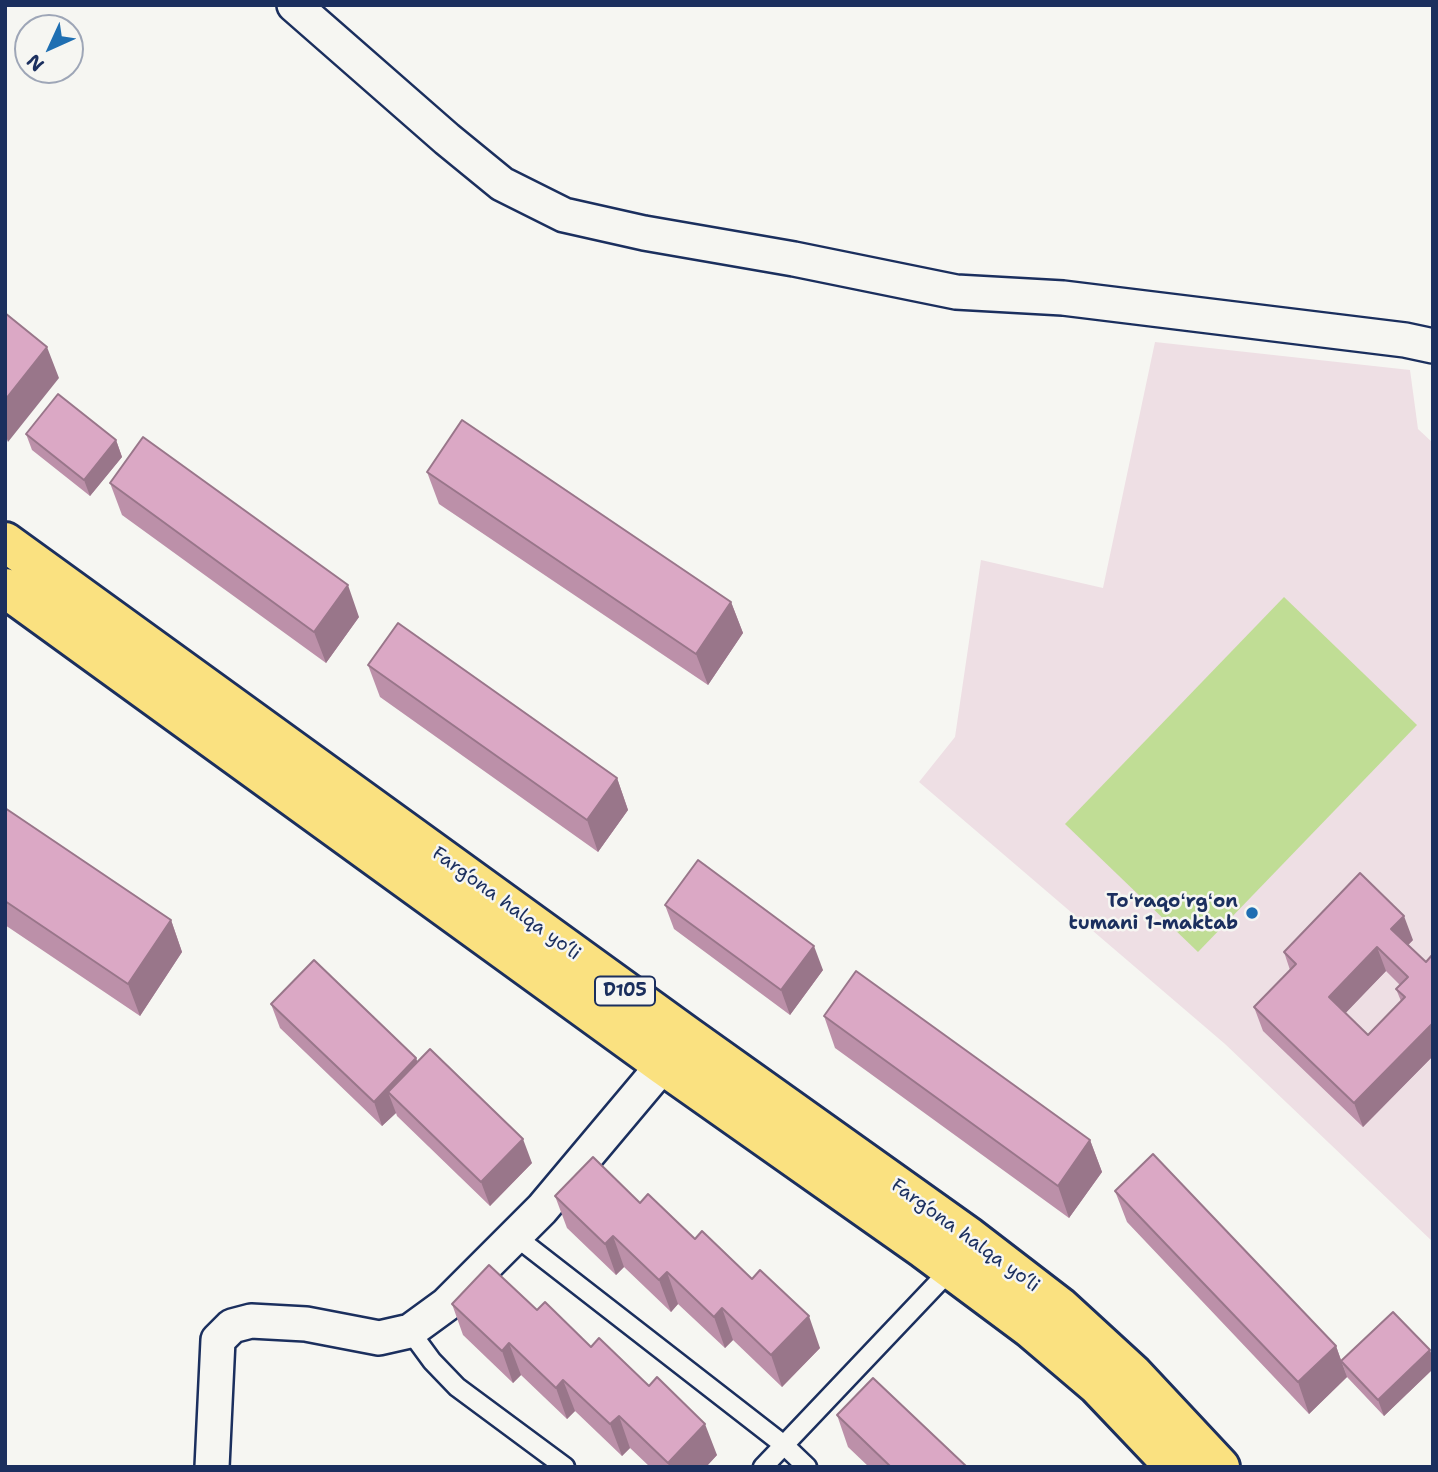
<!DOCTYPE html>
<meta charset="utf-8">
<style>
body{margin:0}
#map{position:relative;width:1438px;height:1472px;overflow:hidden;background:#f6f6f2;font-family:"Shantell Sans",sans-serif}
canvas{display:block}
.frame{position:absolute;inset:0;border:7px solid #1b2f5e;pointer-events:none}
.north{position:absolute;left:14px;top:14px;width:70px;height:70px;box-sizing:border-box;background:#f6f6f2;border:2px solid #9ea6b7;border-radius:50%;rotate:225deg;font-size:19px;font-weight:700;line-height:28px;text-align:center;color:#1b2f5e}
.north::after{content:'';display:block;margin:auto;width:24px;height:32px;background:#1f6fb2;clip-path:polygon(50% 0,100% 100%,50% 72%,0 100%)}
</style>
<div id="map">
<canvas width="1438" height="1472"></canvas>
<div class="frame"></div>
<div class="north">N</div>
</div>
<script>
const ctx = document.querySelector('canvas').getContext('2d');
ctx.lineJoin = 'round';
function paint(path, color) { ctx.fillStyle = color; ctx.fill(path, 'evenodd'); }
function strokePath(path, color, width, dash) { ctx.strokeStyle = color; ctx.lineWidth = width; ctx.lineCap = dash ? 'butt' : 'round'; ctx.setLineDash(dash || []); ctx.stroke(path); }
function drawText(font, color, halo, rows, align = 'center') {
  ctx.font = font + ' "Shantell Sans",sans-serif'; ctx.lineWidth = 5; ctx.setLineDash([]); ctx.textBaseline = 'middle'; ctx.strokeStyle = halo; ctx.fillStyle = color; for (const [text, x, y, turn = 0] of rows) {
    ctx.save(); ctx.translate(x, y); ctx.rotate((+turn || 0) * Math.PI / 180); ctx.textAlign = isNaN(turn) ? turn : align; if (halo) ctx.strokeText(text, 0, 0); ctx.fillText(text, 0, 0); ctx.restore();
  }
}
const built = new Path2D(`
 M1155 342 1410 370 1418 429 1433 443V1242L1225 1044 919 782 955 737 981 560 1103 588Z`);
const green = new Path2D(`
 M1284 597 1417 725 1198 952 1065 824Z`);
const lane = new Path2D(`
 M515 1236 784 1445 763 1467
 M410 1331 432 1361 457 1387 565 1467
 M807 1467 784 1445 951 1269`);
const street = new Path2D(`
 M294 5 447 139 502 184 564 215 644 233 794 259 956 292 1063 298 1405 340 1433 346
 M212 1467 218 1340 232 1326 251 1321 306 1324 379 1338 410 1331 447 1304 542 1209 663 1065`);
const highway = new Path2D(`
 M5 542 687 1036 969 1237 1060 1307 1133 1374 1220 1467
 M5 588 663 1065 924 1249 1030 1328 1097 1385 1175 1467`);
const wall = new Path2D(`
 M26 434 116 440 122 457 90 496 32 450Z
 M427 472 731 602 743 633 708 685 439 504Z
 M110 483 359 617 326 663 122 515Z
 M368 665 617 778 628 810 598 852 380 697Z
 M5 808 171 920 182 952 140 1016 5 925Z
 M665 905 823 970 790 1015 674 929Z
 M1413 940 1408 945 1426 962 1433 954V1056L1363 1127 1263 1031 1254 1007 1290 970 1284 952ZM1386 971 1400 985 1396 989 1401 1001 1368 1035 1345 1013Z
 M271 1004 416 1058 417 1062 532 1163 490 1206 397 1116 396 1113 382 1126 280 1028Z
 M824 1016 1090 1140 1102 1172 1069 1218 835 1048Z
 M1115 1191 1336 1346 1347 1377 1309 1414 1127 1222Z
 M555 1196 640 1203 695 1239 820 1348 782 1387 733 1340 725 1348 678 1304 671 1312 624 1267 616 1275 567 1228Z
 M452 1304 537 1310 591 1347 717 1455 706 1467H650L630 1448 622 1456 575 1411 567 1419 521 1375 513 1383 463 1335Z
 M1433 1358V1369L1384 1416 1347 1377 1341 1361Z
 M837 1415 967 1467H869L848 1447Z`);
const shadedWall = new Path2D(`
 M47 347 59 378 8 442 5 434V400Z
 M116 440 122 457 90 496 84 480Z
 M348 585 359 617 326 663 314 632Z
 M731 602 743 633 708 685 696 654Z
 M617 778 628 810 598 852 587 820Z
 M1404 916 1413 940 1400 953 1391 929Z
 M171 920 182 952 140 1016 128 984Z
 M814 946 823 970 790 1015 781 990Z
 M1377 947 1386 971 1338 1021 1329 997Z
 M1433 1023V1056L1363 1127 1354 1103Z
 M416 1058 425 1082 388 1092 396 1113 382 1126 374 1102Z
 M523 1139 532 1163 490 1206 481 1182Z
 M1090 1140 1102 1172 1069 1218 1058 1186Z
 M613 1236 624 1267 616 1275 605 1244Z
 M667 1272 678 1304 671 1312 659 1280Z
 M722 1308 733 1340 725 1348 714 1317Z
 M809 1316 820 1348 782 1387 771 1355Z
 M509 1343 521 1375 513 1383 502 1351Z
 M1336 1346 1347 1377 1309 1414 1298 1382Z
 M1430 1350 1433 1358V1369L1384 1416 1378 1400Z
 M563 1380 575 1411 567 1419 556 1388Z
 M619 1416 630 1448 622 1456 610 1424Z
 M705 1424 717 1455 706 1467H669L668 1463Z`);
const building = new Path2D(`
 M5 313 47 347 5 400Z
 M58 394 116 440 84 480 26 434Z
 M462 420 731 602 696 654 427 472Z
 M143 437 348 585 314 632 110 483Z
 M398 623 617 778 587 820 368 665Z
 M5 808 171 920 128 984 5 901Z
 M698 860 814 946 781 990 665 905Z
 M1360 873 1404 916 1391 929 1426 962 1433 954V1023L1354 1103 1254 1007 1296 964 1284 952ZM1377 947 1408 977 1396 989 1405 997 1368 1035 1329 997Z
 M314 960 416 1058 374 1102 271 1004Z
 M856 971 1090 1140 1058 1186 824 1016Z
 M430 1049 523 1139 481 1182 388 1092Z
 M1153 1154 1336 1346 1298 1382 1115 1191Z
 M593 1157 640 1203 648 1194 695 1239 702 1231 752 1279 760 1270 809 1316 771 1355 722 1308 714 1317 667 1272 659 1280 613 1236 605 1244 555 1196Z
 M489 1265 537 1310 545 1302 591 1347 599 1338 649 1386 657 1377 705 1424 668 1463 619 1416 610 1424 563 1380 556 1388 509 1343 502 1351 452 1304Z
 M1393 1312 1430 1350 1378 1400 1341 1361Z
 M873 1378 967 1467H891L837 1415Z`);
const markers = [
 [1252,913,7,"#1f6fb2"]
];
const shields = [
 [625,991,60]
];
const shieldNames = [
 ["D105",625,991]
];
const poiNames = [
 ["Toʻraqoʻrgʻon",1238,902],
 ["tumani 1-maktab",1238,924]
];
const streetNames = [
 ["Farg‘ona halqa yo‘li",506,904,36],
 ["Farg‘ona halqa yo‘li",965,1236,36]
];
paint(built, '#eedfe4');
paint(green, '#c0dd95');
strokePath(lane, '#1b2f5e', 23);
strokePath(street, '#1b2f5e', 38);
strokePath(highway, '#1b2f5e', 44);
strokePath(lane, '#f6f6f2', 18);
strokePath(street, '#f6f6f2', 33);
strokePath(highway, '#fae180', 38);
paint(wall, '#bc90a9');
paint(shadedWall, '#99768a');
paint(building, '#dba8c5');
strokePath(building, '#99768a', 2);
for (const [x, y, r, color] of markers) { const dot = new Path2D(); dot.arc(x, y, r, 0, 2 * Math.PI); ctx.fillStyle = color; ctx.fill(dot); strokePath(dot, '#f6f6f2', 2.5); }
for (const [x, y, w] of shields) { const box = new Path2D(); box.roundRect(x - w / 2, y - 14.5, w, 29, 5); ctx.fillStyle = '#f6f6f2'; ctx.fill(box); strokePath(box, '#1b2f5e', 2); }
drawText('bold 18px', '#1b2f5e', null, shieldNames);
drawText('bold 19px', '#1b2f5e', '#f6f6f2', poiNames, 'right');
drawText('19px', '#1b2f5e', '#f6f6f2', streetNames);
</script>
